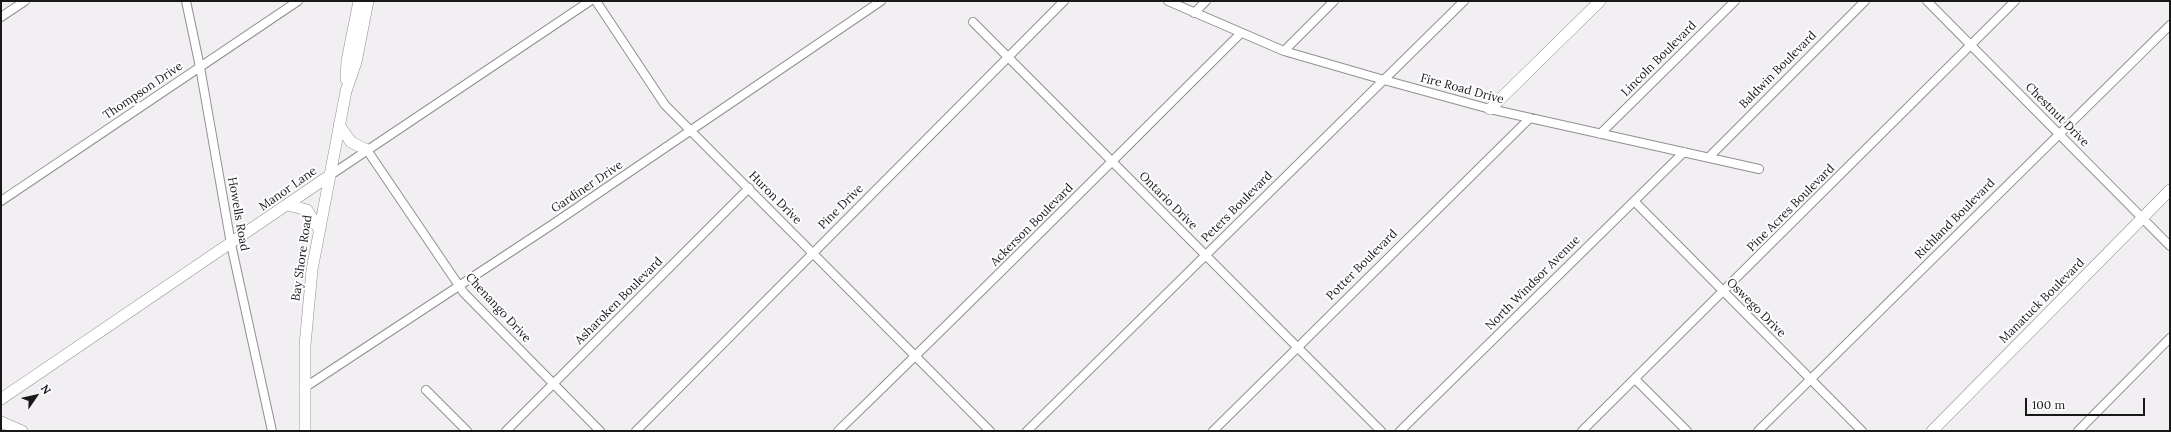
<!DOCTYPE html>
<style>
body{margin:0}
#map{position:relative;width:2171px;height:432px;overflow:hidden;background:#f2eff3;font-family:Lora,serif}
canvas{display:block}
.frame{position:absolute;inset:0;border:2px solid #191819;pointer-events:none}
.north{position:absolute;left:16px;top:376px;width:40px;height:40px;-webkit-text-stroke:3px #fefdff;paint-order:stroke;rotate:56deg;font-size:11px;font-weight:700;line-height:16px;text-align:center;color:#191819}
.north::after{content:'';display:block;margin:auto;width:14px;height:18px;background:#191819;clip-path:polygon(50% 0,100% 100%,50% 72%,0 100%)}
.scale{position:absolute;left:2025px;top:398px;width:120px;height:18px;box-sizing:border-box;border:2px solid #191819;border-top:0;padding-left:5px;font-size:12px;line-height:14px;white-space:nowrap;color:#191819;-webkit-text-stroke:3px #fefdff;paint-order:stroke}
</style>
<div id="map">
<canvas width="2171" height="432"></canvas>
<div class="frame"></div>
<div class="north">N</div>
<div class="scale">100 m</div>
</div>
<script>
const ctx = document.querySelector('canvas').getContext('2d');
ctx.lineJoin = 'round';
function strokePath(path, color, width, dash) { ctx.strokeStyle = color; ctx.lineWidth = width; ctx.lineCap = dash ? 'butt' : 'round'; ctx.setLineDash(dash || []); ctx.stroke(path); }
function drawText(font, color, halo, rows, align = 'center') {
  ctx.font = font + ' Lora,serif'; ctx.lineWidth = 4; ctx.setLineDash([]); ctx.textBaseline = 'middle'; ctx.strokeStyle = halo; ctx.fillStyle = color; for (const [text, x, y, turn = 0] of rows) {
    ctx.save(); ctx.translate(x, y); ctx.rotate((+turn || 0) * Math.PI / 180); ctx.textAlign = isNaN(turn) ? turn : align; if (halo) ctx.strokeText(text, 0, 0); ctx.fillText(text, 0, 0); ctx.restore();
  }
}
const street = new Path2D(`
 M186 1 200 67 231 244 272 431
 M596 1 665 105 990 431
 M1168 1 1284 51 1384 80 1490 109 1759 169
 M1927 1 2170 246
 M1194 13 1206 1
 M1 17 25 1
 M973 22 1381 431
 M1284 51 1334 1
 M1600 134 1735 1
 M367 150 464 293 600 431
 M1709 157 1865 1
 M329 176 590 1
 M1 201 298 1
 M1634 201 1862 431
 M1635 379 1687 431
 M304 388 553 224 881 1
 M426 390 467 431
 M506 431 749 188
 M636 431 1064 1
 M838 431C974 300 1107 166 1241 33
 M1027 431 1464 1
 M1213 431 1530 118
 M1400 431 1684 152
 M1582 431 2015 1
 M1758 431 2170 25
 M2078 431 2170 338`);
const secondary = new Path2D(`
 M346 79 347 61 359 1
 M1490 109 1600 1
 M339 125 351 142 367 150
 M288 205 307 210 319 229
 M1 399 329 176
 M1 422 22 431
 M305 431V345L312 270 346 91 356 62 368 1
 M1932 431 2170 190`);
const streetNames = [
 ["Lincoln Boulevard",1659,59,-45],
 ["Baldwin Boulevard",1778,70,-45],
 ["Fire Road Drive",1462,89,15],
 ["Thompson Drive",143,91,-34],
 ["Chestnut Drive",2057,115,45],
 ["Gardiner Drive",587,187,-34],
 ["Manor Lane",288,189,-35],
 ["Huron Drive",775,198,45],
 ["Ontario Drive",1168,201,45],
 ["Pine Drive",841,207,-45],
 ["Peters Boulevard",1237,207,-45],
 ["Pine Acres Boulevard",1791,208,-45],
 ["Howells Road",238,214,80],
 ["Richland Boulevard",1955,219,-45],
 ["Ackerson Boulevard",1032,225,-45],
 ["Bay Shore Road",302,258,-82],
 ["Potter Boulevard",1362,265,-45],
 ["North Windsor Avenue",1533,283,-45],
 ["Asharoken Boulevard",619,301,-45],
 ["Manatuck Boulevard",2042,301,-45],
 ["Chenango Drive",498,308,47],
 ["Oswego Drive",1756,308,45]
];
strokePath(street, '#928f92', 10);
strokePath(secondary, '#928f92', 12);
strokePath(street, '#fff', 8);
strokePath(secondary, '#fff', 11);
drawText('12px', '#191819', '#fefdff', streetNames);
</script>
